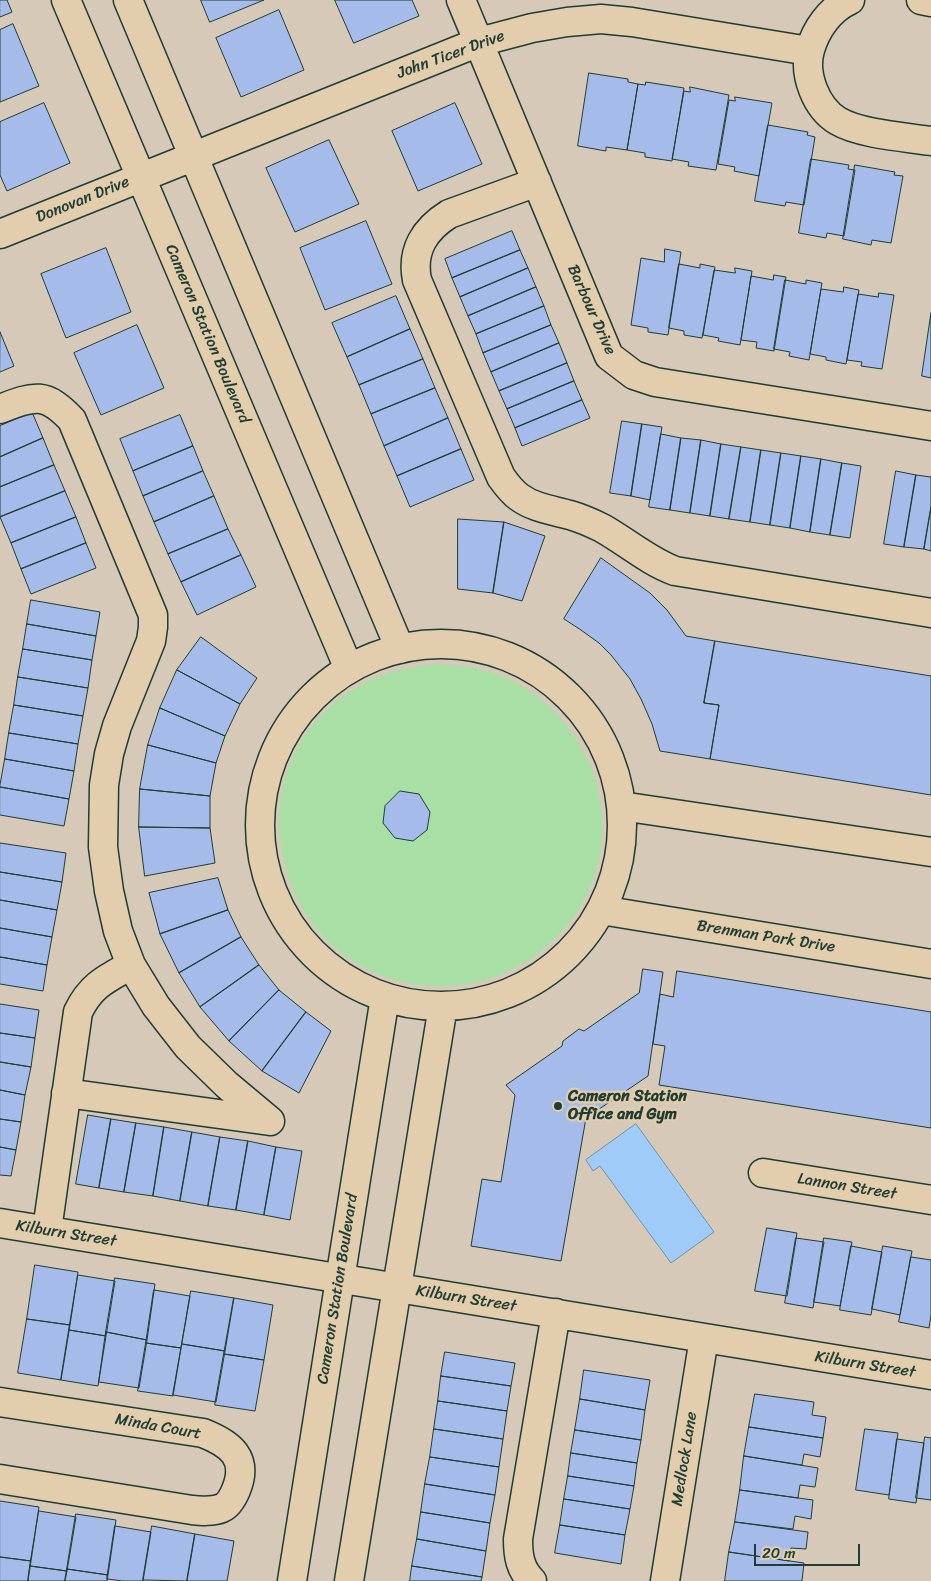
<!DOCTYPE html>
<style>
body{margin:0}
#map{position:relative;width:931px;height:1581px;overflow:hidden;background:#d6c9b8;font-family:Sriracha,sans-serif}
canvas{display:block}
.scale{position:absolute;left:754px;top:1544px;width:106px;height:22px;box-sizing:border-box;border:2px solid #1f3d34;border-top:0;padding-left:6px;font-size:15px;line-height:18px;white-space:nowrap;color:#1f3d34;-webkit-text-stroke:4px #e2cdac;paint-order:stroke}
</style>
<div id="map">
<canvas width="931" height="1581"></canvas>
<div class="scale">20 m</div>
</div>
<script>
const ctx = document.querySelector('canvas').getContext('2d');
ctx.lineJoin = 'round';
function paint(path, color) { ctx.fillStyle = color; ctx.fill(path, 'evenodd'); }
function strokePath(path, color, width, dash) { ctx.strokeStyle = color; ctx.lineWidth = width; ctx.lineCap = dash ? 'butt' : 'round'; ctx.setLineDash(dash || []); ctx.stroke(path); }
function drawText(font, color, halo, rows, align = 'center') {
  ctx.font = font + ' Sriracha,sans-serif'; ctx.lineWidth = 4.5; ctx.setLineDash([]); ctx.textBaseline = 'middle'; ctx.strokeStyle = halo; ctx.fillStyle = color; for (const [text, x, y, turn = 0] of rows) {
    ctx.save(); ctx.translate(x, y); ctx.rotate((+turn || 0) * Math.PI / 180); ctx.textAlign = isNaN(turn) ? turn : align; if (halo) ctx.strokeText(text, 0, 0); ctx.fillText(text, 0, 0); ctx.restore();
  }
}
const green = new Path2D(`
 M434 664C459 665 481 667 504 677 586 712 627 813 587 894 578 913 565 929 550 943 524 968 486 985 449 986 271 993 212 751 375 678 394 669 414 667 434 664ZM400 792 419 795 430 812 427 830 413 841 395 838 383 823 385 806Z`);
const water = new Path2D(`
 M636 1124 714 1232 671 1263 600 1166 593 1171 586 1160Z`);
const building = new Path2D(`
 M0 0H7L12 12 0 17Z
 M201 0H264L210 22Z
 M335 0H412L419 16 354 43Z
 M279 10 304 70 241 97 216 38Z
 M13 24 39 86 0 102V30Z
 M589 73 628 79V82L638 84 627 150 606 147V151L578 146Z
 M646 82 684 88 672 161 645 157V153L627 150 638 84 645 85Z
 M690 87 729 95 716 170 688 166 689 162 672 159 684 91 690 92Z
 M735 97 772 103 759 176 734 171 735 167 718 164 729 100 735 101Z
 M44 103 70 163 7 191 0 175V122Z
 M455 103 482 164 418 191 392 131Z
 M768 125 808 132 807 135 815 137 804 205 786 202 785 206 755 201Z
 M329 140 359 204 295 232 266 168Z
 M811 159 849 165 848 169 855 170 844 236 827 233 826 238 799 233Z
 M855 165 895 172 894 175 903 176 891 243 872 240 871 245 843 239Z
 M366 221 392 284 325 310 300 248Z
 M512 231 520 250 452 278 445 259Z
 M106 248 131 312 66 338 41 274Z
 M665 249 681 252 668 335 648 332V328L631 325 641 258 664 262Z
 M520 250 528 268 460 297 452 278Z
 M679 264 700 268V264L715 267 702 338 684 335V331L669 328Z
 M528 268 536 287 468 316 460 297Z
 M735 268 752 271 740 345 718 341 719 338 703 335 714 270 735 273Z
 M774 275 786 277 774 351 756 348 757 342 741 340 751 276 773 280Z
 M785 280 806 284V280L822 283 809 360 789 356 790 352 774 349Z
 M536 287 544 306 476 334 468 316Z
 M844 287 859 290 846 364 826 360V357L810 354 821 289 843 292Z
 M879 293 894 295 882 369 861 366 862 362 847 360 858 294 878 297Z
 M396 296 410 329 347 357 332 323Z
 M544 306 551 325 483 353 476 334Z
 M931 313V378L922 376Z
 M137 325 164 388 101 415 74 353Z
 M551 325 559 343 491 372 483 353Z
 M410 329 423 359 359 385 347 357Z
 M0 332 14 366 0 372Z
 M559 343 567 363 499 391 491 372Z
 M423 359 435 388 371 414 359 385Z
 M567 363 574 381 507 409 499 391Z
 M574 381 582 400 515 428 507 409Z
 M435 388 448 418 384 446 371 414Z
 M582 400 590 418 522 446 515 428Z
 M32 412 43 438 0 457V426Z
 M180 415 193 446 133 471 120 439Z
 M448 418 461 449 397 476 384 446Z
 M622 421 642 424 631 496 610 493Z
 M642 424 662 427 650 500 631 496Z
 M661 434 681 438 670 510 649 507Z
 M43 438 54 465 0 487V457Z
 M681 438 701 440 690 513 670 510Z
 M701 440 721 444 710 516 690 513Z
 M721 444 741 447 729 519 710 516Z
 M193 446 203 471 143 496 133 471Z
 M741 447 761 450 750 522 729 519Z
 M461 449 474 480 410 507 397 476Z
 M761 450 781 453 770 525 750 522Z
 M781 453 801 456 790 528 770 525Z
 M801 456 821 459 810 532 790 528Z
 M821 459 842 463 830 535 810 532Z
 M842 463 861 466 850 538 830 535Z
 M54 465 65 491 0 517V487Z
 M203 471 214 496 154 522 143 496Z
 M896 471 916 475 904 547 884 544Z
 M916 475 931 477V507L924 549 904 547Z
 M65 491 76 517 11 543 0 517Z
 M214 496 228 529 168 554 154 522Z
 M931 507V551L924 549Z
 M76 517 86 543 21 569 11 543Z
 M458 519 504 522 493 593 458 589Z
 M504 522 545 536 522 601 493 593Z
 M228 529 241 555 181 582 168 554Z
 M86 543 96 568 31 594 21 569Z
 M241 555 256 587 197 615 181 582Z
 M601 558 650 593 667 610 686 636 715 641 704 703 719 705 710 759 660 751 652 724 641 699 630 679 611 655 599 643 581 630 564 619Z
 M31 600 100 612 96 636 27 624Z
 M27 624 96 636 92 660 23 649Z
 M201 637 257 678 240 704 177 670Z
 M715 641 931 676V795L710 759 719 705 704 703Z
 M23 649 92 660 88 688 18 677Z
 M177 670 240 704 225 736 160 708Z
 M18 677 88 688 83 716 14 705Z
 M14 705 83 716 78 744 9 733Z
 M160 708 225 736 216 763 148 745Z
 M9 733 78 744 74 771 5 759Z
 M148 745 216 763 210 796 140 789Z
 M5 759 74 771 69 799 0 787Z
 M0 787 69 799 64 826 0 815Z
 M140 789 210 796V828L139 827Z
 M400 791 419 794 430 812 427 830 413 841 395 838 383 823 385 806Z
 M139 827 210 828 215 863 145 876Z
 M0 843 66 853 62 882 0 872Z
 M0 872 62 882 57 910 0 900Z
 M218 878 228 910 160 934 149 893Z
 M0 900 57 910 52 937 0 928Z
 M228 910 241 937 179 973 160 934Z
 M0 928 52 937 47 965 0 957Z
 M241 937 259 965 200 1007 179 973Z
 M0 957 47 965 43 991 0 984Z
 M259 965 279 990 229 1041 200 1007Z
 M643 969 663 972 648 1076 586 1118 561 1261 471 1246 482 1179 501 1182 515 1095 506 1085 562 1046 563 1041 579 1029 584 1031 639 993Z
 M677 971 931 1012V1128L659 1085 665 1046 653 1044 660 994 673 997Z
 M279 990 306 1012 262 1071 229 1041Z
 M0 1004 39 1010 35 1038 0 1033Z
 M306 1012 331 1031 299 1093 262 1071Z
 M0 1033 35 1038 31 1067 0 1062Z
 M0 1062 31 1067 25 1095 0 1090Z
 M0 1090 25 1095 21 1122 0 1119Z
 M88 1115 111 1119 99 1188 76 1184Z
 M0 1119 21 1122 16 1150 0 1147Z
 M111 1119 136 1123 124 1192 99 1188Z
 M136 1123 164 1127 153 1196 124 1192Z
 M164 1127 192 1132 180 1201 153 1196Z
 M192 1132 220 1137 208 1206 180 1201Z
 M220 1137 248 1141 236 1210 208 1206Z
 M248 1141 276 1147 264 1215 236 1210Z
 M0 1147 16 1150 11 1176 0 1175Z
 M276 1147 302 1151 290 1220 264 1215Z
 M767 1228 797 1233 787 1296 755 1291Z
 M796 1238 824 1242 813 1308 785 1303Z
 M824 1238 852 1242 840 1306 814 1302Z
 M851 1246 882 1252 871 1315 840 1310Z
 M883 1246 912 1251 900 1315 872 1309Z
 M911 1257 931 1260V1315L929 1328 899 1322Z
 M35 1265 78 1272 70 1325 27 1319Z
 M78 1275 115 1281 106 1336 69 1330Z
 M115 1278 155 1284 147 1340 106 1332Z
 M154 1290 190 1296 181 1348 146 1343Z
 M191 1291 234 1298 225 1351 182 1344Z
 M234 1298 273 1305 264 1360 224 1354Z
 M27 1319 70 1325 61 1380 18 1373Z
 M69 1330 106 1336 98 1386 61 1380Z
 M106 1332 147 1340 139 1388 99 1382Z
 M146 1343 181 1348 173 1396 138 1391Z
 M182 1344 225 1351 216 1402 173 1395Z
 M445 1352 515 1363 511 1386 441 1376Z
 M224 1354 264 1360 255 1411 215 1405Z
 M584 1370 650 1380 645 1410 580 1399Z
 M441 1376 511 1386 507 1411 438 1401Z
 M755 1394 814 1402 812 1415 826 1417 823 1438 749 1427Z
 M580 1399 645 1410 641 1440 575 1430Z
 M438 1401 507 1411 503 1439 434 1429Z
 M749 1427 823 1438 820 1457 804 1454 802 1465 744 1456Z
 M434 1429 503 1439 499 1467 430 1457Z
 M865 1429 898 1433 889 1495 856 1490Z
 M575 1430 641 1440 637 1463 571 1453Z
 M925 1437 931 1438V1500L916 1498Z
 M897 1439 924 1443 916 1503 889 1499Z
 M571 1453 637 1463 634 1486 568 1476Z
 M744 1456 818 1468 815 1487 800 1485 798 1498 740 1490Z
 M430 1457 499 1467 495 1495 425 1484Z
 M568 1476 634 1486 630 1509 564 1499Z
 M425 1484 495 1495 490 1523 421 1512Z
 M740 1490 813 1500 811 1519 795 1516 793 1529 735 1522Z
 M564 1499 630 1509 625 1535 560 1525Z
 M0 1501 39 1507 31 1561 0 1557Z
 M39 1511 76 1517 67 1571 30 1566Z
 M421 1512 490 1523 486 1551 417 1539Z
 M76 1514 116 1520 108 1575 67 1569Z
 M735 1522 808 1532 806 1549 791 1548 789 1561 729 1552Z
 M560 1525 625 1535 621 1564 555 1553Z
 M115 1526 151 1532 143 1581H123L107 1579Z
 M152 1526 195 1534 187 1581 143 1580Z
 M195 1534 234 1541 227 1581H187Z
 M417 1539 486 1551 482 1577 412 1566Z
 M729 1552 804 1563 802 1581H725Z
 M0 1557 31 1561 28 1581H0Z
 M30 1566 67 1571 65 1581H28Z
 M412 1566 482 1577 481 1581H410Z
 M67 1569 108 1575 107 1581H65Z`);
const minor = new Path2D(`
 M66 0 349 669
 M128 0 400 649
 M461 0 609 356 634 375 655 382 931 426
 M850 0C830 9 816 29 810 50 803 74 816 108 838 121 860 134 905 137 931 141
 M921 0 931 2
 M537 182 449 214C425 229 411 250 417 280L501 477C506 484 512 492 519 497 534 508 552 510 570 515 580 518 592 523 602 528 627 542 648 561 675 571L931 613
 M0 234 479 42 532 28 567 22 601 19 632 22 809 51
 M0 409C34 396 45 391 72 420L153 615V627L151 641 117 726 109 754 104 785 103 847 109 891 118 931 131 965 156 1006 188 1047 227 1085 270 1121 66 1093
 M260 825a181 181 0 1 1 362 0a181 181 0 1 1-362 0Z
 M621 806 931 852
 M601 910 931 964
 M763 1173 931 1200
 M0 1223 931 1375
 M47 1230 78 1012C91 985 106 979 131 965
 M0 1402 203 1433C231 1444 249 1458 236 1490 233 1497 229 1505 222 1508 212 1512 202 1511 192 1510L0 1479
 M292 1581 385 997
 M349 1581 443 1006
 M532 1581C520 1569 518 1556 518 1539L556 1313
 M665 1581 704 1338`);
const markers = [
 [558,1106,5,"#1f3d34"]
];
const streetNames = [
 ["John Ticer Drive",451,55,-20],
 ["Donovan Drive",83,200,-22],
 ["Barbour Drive",591,310,66],
 ["Cameron Station Boulevard",207,334,67],
 ["Brenman Park Drive",766,937,9],
 ["Lannon Street",847,1187,9],
 ["Kilburn Street",66,1234,9],
 ["Cameron Station Boulevard",338,1289,-81],
 ["Kilburn Street",466,1299,9],
 ["Kilburn Street",865,1365,9],
 ["Minda Court",158,1427,10],
 ["Medlock Lane",685,1459,-81]
];
const poiNames = [
 ["Cameron Station",568,1097],
 ["Office and Gym",568,1115]
];
paint(green, '#a7dfa4');
paint(water, '#9fcbf9');
strokePath(water, '#6c92aa', 1);
paint(building, '#a5bbe9');
strokePath(building, '#1f3d34', 1);
strokePath(minor, '#1f3d34', 31);
strokePath(minor, '#e2cdac', 28);
for (const [x, y, r, color] of markers) { const dot = new Path2D(); dot.arc(x, y, r, 0, 2 * Math.PI); ctx.fillStyle = color; ctx.fill(dot); strokePath(dot, '#e2cdac', 2); }
drawText('16px', '#1f3d34', '#e2cdac', streetNames);
drawText('bold 16px', '#1f3d34', '#e2cdac', poiNames, 'left');
</script>
